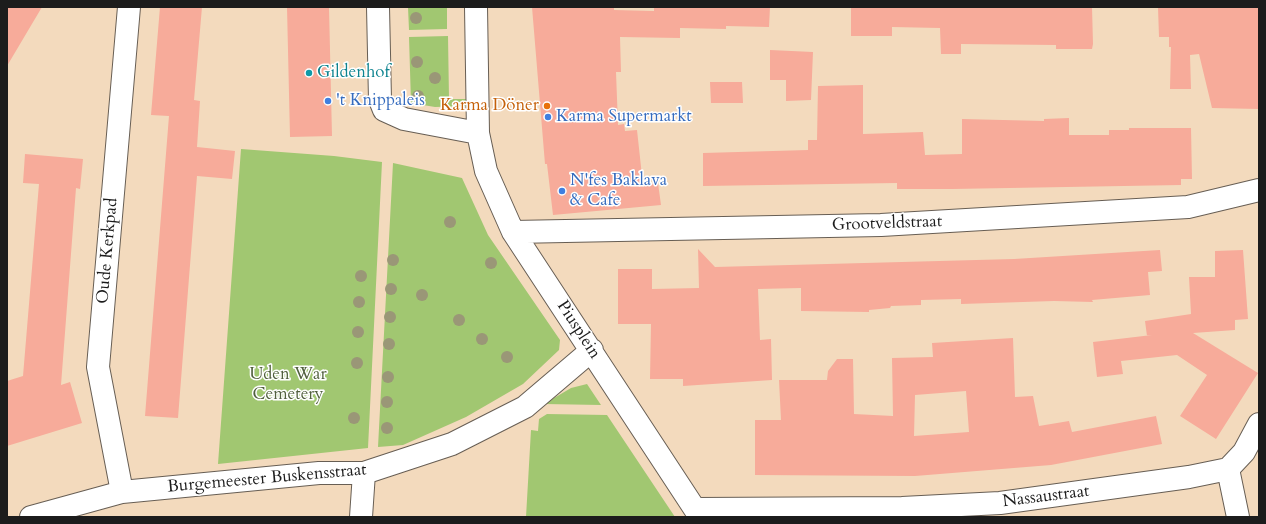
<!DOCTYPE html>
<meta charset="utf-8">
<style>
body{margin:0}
#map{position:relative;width:1266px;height:524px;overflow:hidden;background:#f3dabd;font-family:Cardo,serif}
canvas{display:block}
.frame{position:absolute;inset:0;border:8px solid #1c1c1c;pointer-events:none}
</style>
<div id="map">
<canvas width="1266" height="524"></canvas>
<div class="frame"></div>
</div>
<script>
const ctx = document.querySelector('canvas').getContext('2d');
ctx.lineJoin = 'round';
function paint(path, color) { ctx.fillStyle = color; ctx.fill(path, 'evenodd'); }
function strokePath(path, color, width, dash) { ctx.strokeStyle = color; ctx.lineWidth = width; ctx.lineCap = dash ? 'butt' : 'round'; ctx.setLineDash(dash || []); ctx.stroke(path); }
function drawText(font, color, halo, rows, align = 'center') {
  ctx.font = font + ' Cardo,serif'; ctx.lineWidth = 3; ctx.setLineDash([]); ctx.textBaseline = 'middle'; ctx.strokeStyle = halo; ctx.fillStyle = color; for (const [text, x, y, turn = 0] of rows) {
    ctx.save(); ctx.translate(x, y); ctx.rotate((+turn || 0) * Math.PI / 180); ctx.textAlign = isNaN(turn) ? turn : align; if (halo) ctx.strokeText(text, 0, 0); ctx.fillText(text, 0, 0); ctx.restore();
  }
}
const green = new Path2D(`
 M408 7H447V29L409 30Z
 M448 36 449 99H466V106L435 107 411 103 409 37Z
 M241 149 334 156 382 162 368 448 218 464Z
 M393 163 462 178 488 235 560 340 559 350 523 384 466 417 403 445 378 447Z
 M587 384 601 405 544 404 571 388Z
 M547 414 607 415 675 517H526L531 430 538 431 539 419Z`);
const building = new Path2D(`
 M7 7H42L7 66Z
 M160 7H202L194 100 200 101 197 147 235 151 232 179 197 176 178 418 145 416 169 116 151 115Z
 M287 7H329L332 136 290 137Z
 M532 7H614V10L654 11V7H770L769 27 726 26V29L680 28V38L620 37 621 72H616L618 125 624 124 625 131 637 130 643 185 658 183 661 205 553 215 547 164H545Z
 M851 7H1092L1093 44 1092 49H1056V45L961 44V54H941L940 28 892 27V36H851Z
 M1158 7H1259V109L1212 108 1199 54 1190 55 1191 89H1170L1171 47H1169V37H1159Z
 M770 50 813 52 811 100 786 101V80H770Z
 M710 82H742L743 103H711Z
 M863 85V134L923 132 925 155 962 154V119L1044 121V119L1069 118V135H1109V130H1129V128H1191L1192 179H1181V185L952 189H897V183L703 186V153L808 150V140H817L818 86Z
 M25 154 83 159 80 189 76 188 61 385 70 382 82 423 7 446V381L23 376 39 184 23 183Z
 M698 249 715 267 1014 259 1160 250 1162 271 1148 272 1150 295 1092 300 1093 302 1054 301 961 304V299L921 300V305L891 306 890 308 869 310V312L801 311V288L758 289 760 340 771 339 772 380 683 386V379H650L651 324H618V269H652V289L699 288Z
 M1243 250 1248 319 1235 320V330L1193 333 1258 373 1216 439 1180 416 1207 375 1177 355 1121 361 1123 374 1097 377 1093 342 1152 335 1147 336 1145 321 1191 314 1189 277H1215V251Z
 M1013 338 1015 397 1033 396 1039 426 1069 421 1072 432 1156 416 1162 444 1051 465 915 476 755 475V420H781L779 380H827L828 371 837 359H853L854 414 893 416 892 358 933 357 932 343ZM966 391 969 432 914 436 915 395Z`);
const minor = new Path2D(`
 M378 7 380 100 384 110 404 119 478 133
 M476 7 478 133 486 171 513 232 700 517
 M513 232 881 225 1188 207 1259 190
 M122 492 98 367 129 7
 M695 509 902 508 1000 503 1189 477 1228 469
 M31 517 122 492 319 473H364L452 444 525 407 592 350
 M361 517 364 473
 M1238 517 1228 469 1244 452 1259 424`);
const trees = [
 [416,18],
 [417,62],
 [435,78],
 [418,96],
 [450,222],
 [393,260],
 [491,263],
 [361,276],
 [391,289],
 [422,295],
 [359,302],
 [390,317],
 [459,320],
 [358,332],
 [482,339],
 [389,344],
 [507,357],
 [357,363],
 [388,377],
 [387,402],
 [354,418],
 [387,428]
];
const markers = [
 [309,73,4,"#0f9aa8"],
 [328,101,4,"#3f7fe0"],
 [547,106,4,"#e8710a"],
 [548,117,4,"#3f7fe0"],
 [562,191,4,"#3f7fe0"]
];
const cultureNames = [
 ["Gildenhof",317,73]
];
const shopNames = [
 ["'t Knippaleis",336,101],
 ["Karma Supermarkt",556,117],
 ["N'fes Baklava",570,181],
 ["& Cafe",570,201]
];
const foodNames = [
 ["Karma Döner",539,106]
];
const streetNames = [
 ["Grootveldstraat",887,224,-2],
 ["Oude Kerkpad",108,251,-85],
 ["Piusplein",578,330,57],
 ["Burgemeester Buskensstraat",267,479,-5],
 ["Nassaustraat",1046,497,-7]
];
const parkNames = [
 ["Uden War",288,375],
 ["Cemetery",288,395]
];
paint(green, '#a1c771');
paint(building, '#f7ab9a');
strokePath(minor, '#675e54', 24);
strokePath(minor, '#fff', 22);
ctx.fillStyle = '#9a9777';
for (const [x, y] of trees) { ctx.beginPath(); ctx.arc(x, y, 6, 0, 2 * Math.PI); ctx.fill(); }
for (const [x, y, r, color] of markers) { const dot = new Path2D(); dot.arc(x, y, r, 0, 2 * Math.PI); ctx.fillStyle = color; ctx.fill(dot); strokePath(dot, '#fff', 1.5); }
drawText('17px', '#0d838f', '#fff', cultureNames, 'left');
drawText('17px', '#366cbe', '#fff', shopNames, 'left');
drawText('17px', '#c56008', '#fff', foodNames, 'right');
drawText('17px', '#1c1c1c', '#fff', streetNames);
drawText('17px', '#51603e', '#fff', parkNames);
</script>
